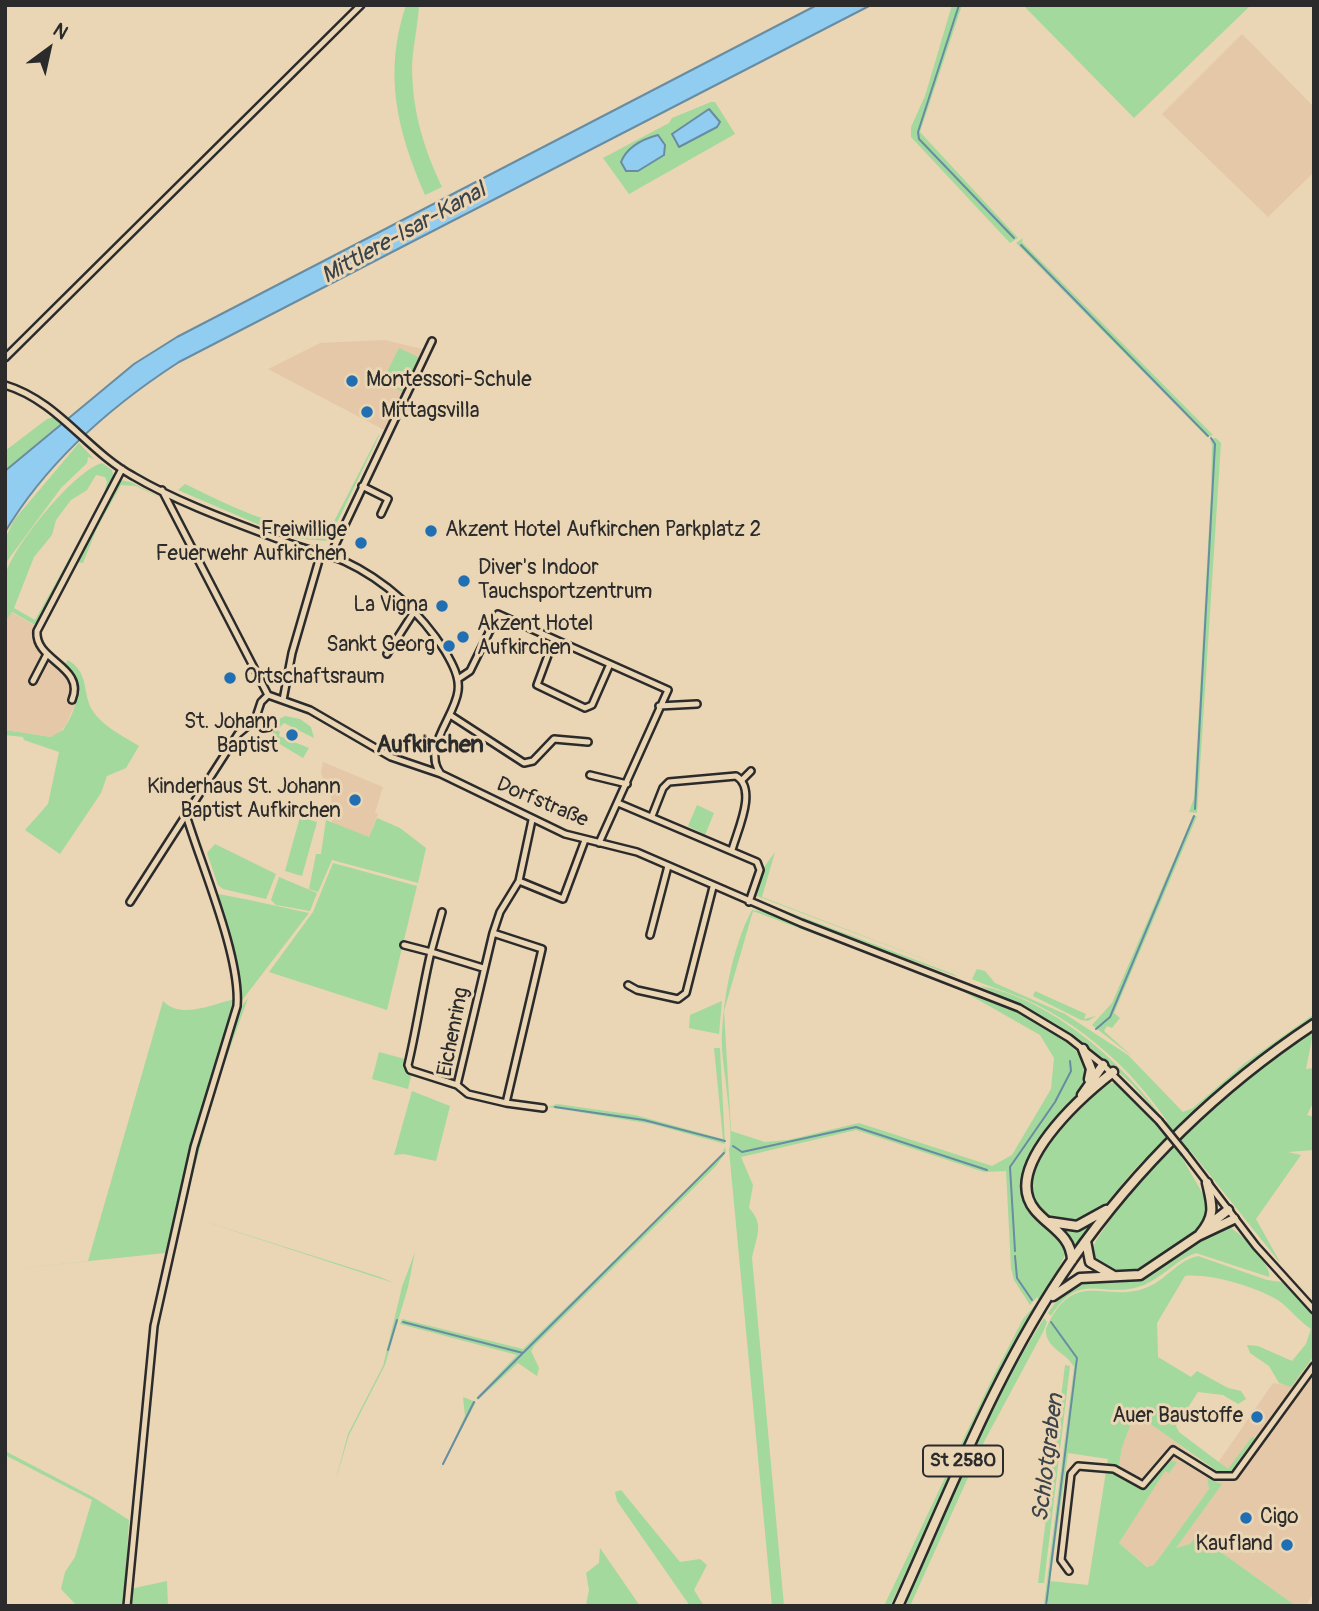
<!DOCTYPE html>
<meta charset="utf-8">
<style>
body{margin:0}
#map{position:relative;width:1319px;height:1611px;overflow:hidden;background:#ead5b4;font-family:Pangolin,sans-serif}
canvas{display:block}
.frame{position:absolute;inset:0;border:7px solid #2b2b2b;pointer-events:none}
.north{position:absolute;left:14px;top:14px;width:70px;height:70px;-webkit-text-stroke:5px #ead5b4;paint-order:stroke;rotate:33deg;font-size:19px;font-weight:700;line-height:28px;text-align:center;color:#2b2b2b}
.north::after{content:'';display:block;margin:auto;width:24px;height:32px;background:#2b2b2b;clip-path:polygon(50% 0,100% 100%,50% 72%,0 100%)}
</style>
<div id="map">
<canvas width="1319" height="1611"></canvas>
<div class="frame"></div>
<div class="north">N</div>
</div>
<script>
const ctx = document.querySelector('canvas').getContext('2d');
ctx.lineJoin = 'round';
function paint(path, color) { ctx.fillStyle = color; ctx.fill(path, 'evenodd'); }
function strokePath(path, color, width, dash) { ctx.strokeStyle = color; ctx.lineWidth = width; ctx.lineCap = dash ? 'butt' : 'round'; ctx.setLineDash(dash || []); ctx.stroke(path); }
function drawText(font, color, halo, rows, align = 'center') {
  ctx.font = font + ' Pangolin,sans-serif'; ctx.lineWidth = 6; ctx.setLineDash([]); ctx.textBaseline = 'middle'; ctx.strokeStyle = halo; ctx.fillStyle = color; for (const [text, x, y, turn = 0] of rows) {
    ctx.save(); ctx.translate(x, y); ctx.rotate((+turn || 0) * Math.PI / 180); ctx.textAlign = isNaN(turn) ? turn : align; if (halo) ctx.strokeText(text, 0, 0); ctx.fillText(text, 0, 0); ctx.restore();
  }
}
const built = new Path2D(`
 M1242 34 1314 107V172L1268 217 1162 114Z
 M385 340 426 350 388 432 268 369 320 343Z
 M5 609 41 629 45 645 75 678 76 702 66 725 58 734 51 737 5 730Z
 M323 762 383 787 375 812 378 814 369 837 332 823 331 795 321 773Z
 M1304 1370 1314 1375V1592L1306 1606H1296L1197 1535 1190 1544 1176 1548 1221 1483 1207 1478 1209 1489 1154 1565 1148 1567 1119 1543 1165 1470 1168 1460 1147 1488 1142 1489 1118 1470 1122 1447 1135 1412 1213 1470 1273 1383 1291 1386Z`);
const green = new Path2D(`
 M406 5H419C418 25 413 45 412 65 412 110 423 147 442 187L425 195C397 130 383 74 406 5Z
 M952 5H962L920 132 1018 238 1010 243 911 137V127L925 96Z
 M1023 5H1251L1134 118Z
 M711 102H715L735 134 629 194 603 158 669 123 672 118ZM707 110 714 114 717 127 681 146 676 144 672 135ZM660 136 665 145 638 171H626L622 159C633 146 643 138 660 136Z
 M1023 238 1022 242 1213 435 1207 437 1016 243Z
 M399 348 420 358 403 392 382 382Z
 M55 417 61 423 5 471V451L47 419Z
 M379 427V436L328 541 290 538 178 490 185 484C229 505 273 529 323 529L327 535 379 434Z
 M1216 438 1221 443 1197 813 1189 812 1194 798 1211 493 1212 444 1210 439Z
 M79 443 94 459 88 457 87 463 61 488 5 564V539L14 520Z
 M102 463 112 470 114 478 35 625 12 612 5 622C5 607 2 587 6 573 15 544 74 471 102 463ZM96 475 105 477 107 482 103 498 35 620 14 608 34 557 52 535 56 520 71 500 87 490Z
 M119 480 131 482 161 498 136 486 121 485 97 528 83 563 75 562Z
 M68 660C89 673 82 689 91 708 100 725 123 736 139 746L126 768 107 776 101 793 60 854 25 830 48 804 59 752 24 740 23 737 5 735V730L51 737 63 730C78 709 83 684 65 664Z
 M285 716 300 719 311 727 314 738 284 723 277 730 280 732 279 736 309 748 303 758 273 740V722Z
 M697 805 714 813 705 835 688 826Z
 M1193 816H1197L1114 1013 1120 1018 1112 1028 1107 1026 1104 1031 1133 1057 1092 1025 1112 1003Z
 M300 817 317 822 302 876 285 871Z
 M377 818 400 828 426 848 418 883 332 860 318 892 309 889 316 854H321L326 820 369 837Z
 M215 844 276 874 266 899 223 889 218 885 207 853Z
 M775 852 762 897 963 974 757 896 762 870Z
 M333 863 417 886 387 1010 269 972 313 912Z
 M279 877 317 893 310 911 276 905 271 900Z
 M218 894C251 900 277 906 309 913L240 1003 237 962Z
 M757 900 953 974 958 977 802 921Z
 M752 910C775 911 814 932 837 941 903 965 1050 1005 1087 1065 1085 1116 1008 1150 1023 1197 1030 1221 1057 1229 1067 1251L1041 1303 1037 1297 1030 1305 1014 1280 1011 1268 1006 1171 984 1172 856 1130 741 1157 753 1185 749 1208C765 1225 756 1237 752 1258L784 1606H772L729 1150C735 1138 723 1068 722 1048 721 1007 732 947 752 910ZM753 911 954 986 1040 1035 1054 1058 1051 1089 1012 1155 992 1166 859 1123 788 1140 765 1142 731 1131 724 1011Z
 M977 969 985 971 995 983 1065 1014 1128 1055 1183 1112 1193 1108 1245 1063 1314 1014V1019C1250 1062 1199 1111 1142 1162 1122 1180 1108 1210 1082 1221 1065 1228 1045 1218 1035 1204 1031 1198 1028 1187 1030 1179 1036 1155 1090 1080 1115 1083L1133 1097 1158 1128 1167 1121C1131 1069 1085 1027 1027 1000 1009 992 989 987 972 979Z
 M980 986C1050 998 1123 1062 1163 1119L1131 1083 1089 1047 1032 1011Z
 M1035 991 1086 1014 1084 1019 1096 1016 1088 1021 1081 1020 1033 996Z
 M248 998 216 1087 183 1212 199 1136 238 1011Z
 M235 999 165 1253 5 1270 88 1261 163 1001C181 1020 212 1004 235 999Z
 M722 1001 719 1034 689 1028 690 1015Z
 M1314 1028 1306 1069 1314 1068V1101L1307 1115 1314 1117V1150L1288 1152 1301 1155 1256 1219 1281 1264 1189 1149 1181 1156 1211 1208 1204 1226 1144 1269 1118 1274 1093 1261C1090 1244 1099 1237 1108 1223 1159 1143 1238 1083 1314 1028Z
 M714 1048H720L725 1144 652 1124 548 1107 557 1104 635 1115 723 1139Z
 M379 1052 405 1059V1069L411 1076 408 1089 372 1079Z
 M412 1091 450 1106 436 1161 404 1154 394 1155Z
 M725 1147 726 1152 716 1166 534 1346 531 1351 539 1368 537 1376 518 1363 478 1400 476 1398 517 1355 400 1324 402 1319 523 1349 720 1158Z
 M197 1219 380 1277 394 1283Z
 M1096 1222 1076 1250 1072 1241 1057 1228H1077Z
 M1226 1226C1239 1229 1273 1266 1269 1277L1196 1253C1176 1260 1163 1277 1144 1285 1104 1301 1081 1268 1051 1316L1048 1313C1084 1260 1098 1293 1144 1278Z
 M415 1252 408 1287 385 1365 349 1435 335 1482 348 1434 383 1366 402 1287Z
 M1198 1256 1267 1280 1282 1282 1314 1315V1356L1291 1387 1279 1383 1269 1366 1250 1353 1247 1345 1258 1346 1292 1361 1306 1344 1311 1329C1300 1322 1292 1311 1282 1303 1261 1288 1210 1273 1185 1276L1157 1323 1158 1357 1191 1377 1197 1371 1228 1388 1241 1391 1246 1399 1238 1404 1223 1395 1198 1392 1176 1426 1179 1432 1228 1469 1252 1437 1256 1438 1232 1471 1221 1474 1135 1413 1122 1447 1118 1471 1142 1489 1147 1488 1168 1460 1177 1462 1169 1473 1165 1471 1119 1543 1147 1567 1154 1565 1209 1489 1207 1478 1222 1484 1176 1548 1190 1544 1197 1535 1296 1606H1048V1601L1044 1604 1074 1367C1067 1352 1045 1349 1046 1329 1075 1263 1108 1308 1152 1285 1168 1277 1179 1260 1198 1256ZM1068 1453 1108 1459 1088 1585 1050 1581Z
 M1035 1305 1037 1309 960 1457 894 1606 932 1518 890 1606H884L990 1383 1023 1319Z
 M1044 1318 1047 1322 1043 1332 985 1440 910 1606H902L986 1419 1008 1377Z
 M1065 1365 1070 1366 1044 1583H1038Z
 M463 1397 476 1402 439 1472 465 1416Z
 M5 1451 93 1497 129 1520 124 1606H77L61 1589 65 1572 75 1557 92 1500 5 1455Z
 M621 1490 680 1562 700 1559 707 1565 694 1590 704 1606H690L617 1501 615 1492Z
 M600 1548 640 1606H583L586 1605 589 1590 586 1573 599 1563Z
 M167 1581 168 1606H129L130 1589Z`);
const water = new Path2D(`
 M817 5H871L179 362C111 406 47 462 5 532V471L134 364 177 337Z
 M709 109 720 122 717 127 679 147 672 134Z
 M658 135 665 145 664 155 638 171H626L621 162C627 147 643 139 658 135Z`);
const stream = new Path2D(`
 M959 5 918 132 919 139 1014 238
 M1021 245 1208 436
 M1195 809 1215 444 1211 438
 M1096 1029 1110 1017 1194 816
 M555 1107 644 1120 725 1141
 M733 1146 742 1152 856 1127 987 1170
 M1015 1251 1010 1167 1055 1102 1071 1071 1070 1061
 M1015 1256 1017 1278 1032 1300
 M403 1322 523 1353 724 1153
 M388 1350 397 1320
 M478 1398 522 1354
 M443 1464 474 1402
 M1046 1606 1077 1358 1051 1322`);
const minor = new Path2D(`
 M5 358 361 5
 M5 385C58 401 86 450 133 476 179 503 233 522 283 541 303 549 324 553 344 561 385 580 421 613 445 651 452 663 460 677 458 691 455 717 421 749 441 774L565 834 637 852 801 923 1019 1008 1069 1038 1103 1065 1159 1121
 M362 486 388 499 381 514
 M162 490 268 695 310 710 391 757 441 774
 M330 556 432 341
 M554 639 537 685 585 708 592 705 610 664
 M387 654 414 612
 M458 679 470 671 498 614 668 690 599 843
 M33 681 47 654
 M268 695 261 702 255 720 263 728 269 727
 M72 700C86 666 34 661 37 631L122 469
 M283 700 292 653 321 553
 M659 706 697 704
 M450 715 524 763 533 761 554 739 588 742
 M590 775 627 784
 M742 780 751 771
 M618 803 757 862 760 870 749 902
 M652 816 663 788 669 782 736 776C758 789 737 831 732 850
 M519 881 563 899 585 840
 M130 902 238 734 255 720
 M493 933 457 1085 468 1094 506 1103 542 949 493 933 500 912 519 881 532 820
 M650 935 668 866
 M404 945 431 952 442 912
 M628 985 637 990 678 999 686 993 713 887
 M457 1085 410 1070 408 1065C417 1027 422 990 431 952L483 968
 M506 1103 543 1108
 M1185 1153 1256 1246 1314 1310
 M1069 1571 1061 1560 1071 1474 1078 1466 1114 1469 1143 1485 1173 1450 1215 1476H1234L1314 1366
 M127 1606 154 1326 194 1147 237 1006C241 958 202 867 187 818`);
const highway = new Path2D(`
 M1083 1049 1091 1069 1089 1079
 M1082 1095 1103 1065
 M1050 1222 1077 1226 1106 1210
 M1210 1224 1228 1210
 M1200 1234C1216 1215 1212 1205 1207 1183
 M1086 1241 1090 1262 1114 1276
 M1072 1260C1071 1235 1049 1227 1035 1210 1000 1168 1082 1096 1113 1072
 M1053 1296 1080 1278 1140 1275 1198 1236 1234 1219
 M898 1606C951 1489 998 1366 1072 1260 1137 1167 1219 1087 1314 1024`);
const minorBridge = new Path2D(`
 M1159 1121 1185 1153`);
const markers = [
 [352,381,7,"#1f6fb2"],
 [367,412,7,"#1f6fb2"],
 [431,531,7,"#1f6fb2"],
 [361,543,7,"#1f6fb2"],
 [464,581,7,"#1f6fb2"],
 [442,606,7,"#1f6fb2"],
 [463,637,7,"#1f6fb2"],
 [449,646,7,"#1f6fb2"],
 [230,678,7,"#1f6fb2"],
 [292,735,7,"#1f6fb2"],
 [355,800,7,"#1f6fb2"],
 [1257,1417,7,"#1f6fb2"],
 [1246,1518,7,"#1f6fb2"],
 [1287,1545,7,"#1f6fb2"]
];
const shields = [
 [963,1461,80]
];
const shieldNames = [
 ["St 2580",963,1461]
];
const poiNames = [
 ["Montessori-Schule",366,381],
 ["Mittagsvilla",381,412],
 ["Freiwillige",347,531,"right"],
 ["Feuerwehr Aufkirchen",347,555,"right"],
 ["Akzent Hotel Aufkirchen Parkplatz 2",445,531],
 ["Diver's Indoor",478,569],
 ["Tauchsportzentrum",478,593],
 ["La Vigna",428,606,"right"],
 ["Akzent Hotel",477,625],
 ["Aufkirchen",477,649],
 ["Sankt Georg",435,646,"right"],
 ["Ortschaftsraum",244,678],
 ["St. Johann",278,723,"right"],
 ["Baptist",278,747,"right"],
 ["Kinderhaus St. Johann",341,788,"right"],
 ["Baptist Aufkirchen",341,812,"right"],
 ["Auer Baustoffe",1243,1417,"right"],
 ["Cigo",1260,1518],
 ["Kaufland",1273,1545,"right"]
];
const streetNames = [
 ["Dorfstraße",542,803,23],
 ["Eichenring",454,1032,-79]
];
const waterNames = [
 ["Mittlere-Isar-Kanal",404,234,-29],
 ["Schlotgraben",1049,1458,-83]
];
const quarterNames = [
 ["Aufkirchen",430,746]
];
paint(built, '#e4c8a7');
paint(green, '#a3d99c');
paint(water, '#90cdf0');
strokePath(water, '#688ca1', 2);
strokePath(stream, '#688ca1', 2);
strokePath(minor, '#2b2b2b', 10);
strokePath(highway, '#2b2b2b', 13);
strokePath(minor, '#ead5b4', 5);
strokePath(highway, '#ead5b4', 8);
strokePath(minorBridge, '#2b2b2b', 10, []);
strokePath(minorBridge, '#ead5b4', 5);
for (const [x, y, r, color] of markers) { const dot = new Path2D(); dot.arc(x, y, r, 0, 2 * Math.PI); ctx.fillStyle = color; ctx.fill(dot); strokePath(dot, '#ead5b4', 2.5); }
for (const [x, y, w] of shields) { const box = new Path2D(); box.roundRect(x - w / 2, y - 15.5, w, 31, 5); ctx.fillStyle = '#ead5b4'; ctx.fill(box); strokePath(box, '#2b2b2b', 2); }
drawText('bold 19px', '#2b2b2b', null, shieldNames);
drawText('21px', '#2b2b2b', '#ead5b4', poiNames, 'left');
drawText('21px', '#2b2b2b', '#ead5b4', streetNames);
drawText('italic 23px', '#3a4349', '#ead5b4', waterNames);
drawText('bold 24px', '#2b2b2b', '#ead5b4', quarterNames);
</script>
